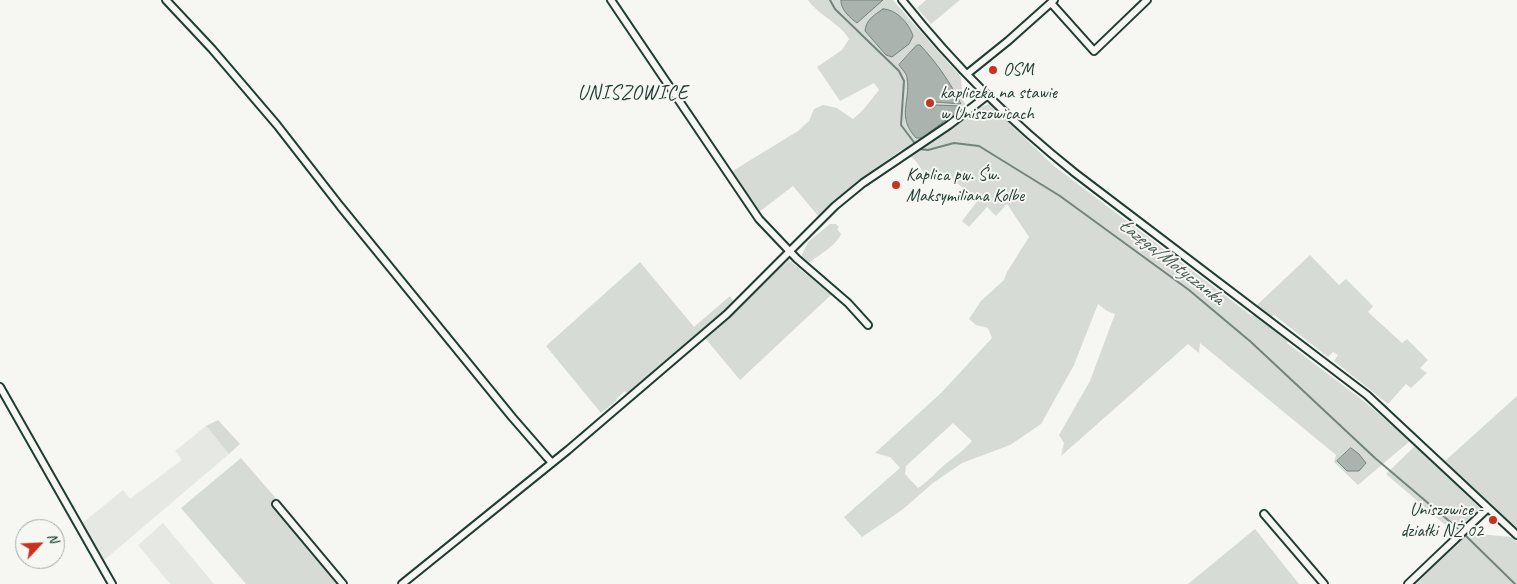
<!DOCTYPE html>
<meta charset="utf-8">
<style>
body{margin:0}
#map{position:relative;width:1517px;height:584px;overflow:hidden;background:#f6f6f2;font-family:Caveat,sans-serif}
canvas{display:block}
.north{position:absolute;left:15px;top:519px;width:50px;height:50px;box-sizing:border-box;background:#f6f6f2;border:1px solid #a0aca6;border-radius:50%;rotate:65deg;font-size:14px;font-weight:700;line-height:20px;text-align:center;color:#1f3d34}
.north::after{content:'';display:block;margin:auto;width:18px;height:22px;background:#c8321e;clip-path:polygon(50% 0,100% 100%,50% 72%,0 100%)}
</style>
<div id="map">
<canvas width="1517" height="584"></canvas>
<div class="north">N</div>
</div>
<script>
const ctx = document.querySelector('canvas').getContext('2d');
ctx.lineJoin = 'round';
function paint(path, color) { ctx.fillStyle = color; ctx.fill(path, 'evenodd'); }
function strokePath(path, color, width, dash) { ctx.strokeStyle = color; ctx.lineWidth = width; ctx.lineCap = dash ? 'butt' : 'round'; ctx.setLineDash(dash || []); ctx.stroke(path); }
function drawText(font, color, halo, rows, align = 'center') {
  ctx.font = font + ' Caveat,sans-serif'; ctx.lineWidth = 4; ctx.setLineDash([]); ctx.textBaseline = 'middle'; ctx.strokeStyle = halo; ctx.fillStyle = color; for (const [text, x, y, turn = 0] of rows) {
    ctx.save(); ctx.translate(x, y); ctx.rotate((+turn || 0) * Math.PI / 180); ctx.textAlign = isNaN(turn) ? turn : align; if (halo) ctx.strokeText(text, 0, 0); ctx.fillText(text, 0, 0); ctx.restore();
  }
}
const built = new Path2D(`
 M206 426 229 454 102 562 81 524 123 490 130 499 182 460 175 451Z
 M163 523 214 584H170L138 545Z`);
const green = new Path2D(`
 M808 0H893L912 22 961 77 963 100 970 114 978 108 989 104 1054 166 1252 316 1255 314 1288 340 1287 343 1365 402 1410 441 1358 485 1334 462 1336 455 1200 343 1199 353 1188 344 1061 456 1064 443 1059 435 1090 381 1115 314 1107 311 1098 304 1074 365 1041 424 1010 445 962 463 933 483 902 510 862 537 844 517 900 468 890 457 875 453 941 393 992 338 988 328 976 325 969 319 981 301 1004 280 1007 272 1029 237 1007 204 996 216 987 207 969 227 962 221 979 199 945 175 927 177 915 160 901 150 859 181 819 217 793 186 759 212 731 172 798 131 809 121 814 109 823 105 837 108 853 119 863 110 879 90 874 83 840 101 817 67 842 50 849 39C839 22 819 16 808 0ZM953 423 972 441C964 450 957 455 948 462 937 470 930 481 918 488L905 474 906 466Z
 M926 0H960L931 24 917 8Z
 M830 224H836L839 227 837 229 841 234C836 246 817 256 806 265L800 259 808 242Z
 M1310 255 1339 285 1346 279 1373 306 1368 312 1402 343 1407 339 1428 360 1420 368 1427 373 1411 388 1406 384 1388 404 1334 361 1338 355 1333 352 1328 357 1274 315 1271 317 1256 306Z
 M789 260 831 295 740 380 705 338 633 401 625 391 617 398 616 401 601 413 546 346 640 262 694 327 730 296 738 309Z
 M1517 396V531L1445 461Z
 M218 420 240 444 229 454 206 426Z
 M1415 446 1482 510 1457 535 1386 474Z
 M241 458 279 502 340 584H246L181 508Z
 M1255 529 1299 584H1188Z
 M1469 533 1511 537 1517 542V584H1416Z`);
const water = new Path2D(`
 M841 0H883L857 23C850 18 840 9 841 0Z
 M883 9C896 9 909 23 913 36L909 44 892 57 886 55 865 31C866 20 874 15 883 9Z
 M917 45H920C937 63 950 82 961 104L936 102 931 99 927 100 926 106 930 109 934 108 936 105 960 106 955 113 922 138H916C896 116 911 102 907 78 907 74 902 69 899 65Z
 M1351 448 1359 454 1366 463 1359 471H1347L1337 461Z`);
const stream = new Path2D(`
 M830 0 835 9 899 71 904 81 901 125 916 145
 M919 149 928 150 954 143 979 146 1060 196 1189 290 1251 342 1375 458 1461 531
 M1464 534 1515 584`);
const minor = new Path2D(`
 M166 0 212 49 277 125 340 206 512 417 552 463
 M611 0 759 219 797 259 848 303 868 325
 M902 0C952 63 1012 123 1075 173L1367 395 1517 535
 M1051 3 1094 51 1147 0
 M967 74 1008 41 1054 0
 M0 387 112 584
 M276 504 343 584
 M1264 514 1324 584
 M402 584 568 450 727 314 835 206 863 183 949 125 988 95
 M1408 584 1488 508`);
const markers = [
 [993,70,5,"#c8321e"],
 [930,103,5,"#c8321e"],
 [896,185,5,"#c8321e"],
 [1493,520,5,"#c8321e"]
];
const poiNames = [
 ["OSM",1003,70],
 ["kapliczka na stawie",940,93],
 ["w Uniszowicach",940,114],
 ["Kaplica pw. Św.",906,175],
 ["Maksymiliana Kolbe",906,196],
 ["Uniszowice -",1483,510,"right"],
 ["działki NŻ 02",1483,531,"right"]
];
const waterNames = [
 ["Łazęga/Motyczanka",1171,262,38]
];
const quarterNames = [
 ["UNISZOWICE",633,94]
];
paint(built, '#e6e8e4');
paint(green, '#d6dbd6');
paint(water, '#aab3ae');
strokePath(water, '#72847d', 1);
strokePath(stream, '#72847d', 2);
strokePath(minor, '#1f3d34', 10);
strokePath(minor, '#f6f6f2', 6);
for (const [x, y, r, color] of markers) { const dot = new Path2D(); dot.arc(x, y, r, 0, 2 * Math.PI); ctx.fillStyle = color; ctx.fill(dot); strokePath(dot, '#f6f6f2', 2); }
drawText('18px', '#1f3d34', '#f6f6f2', poiNames, 'left');
drawText('italic 19px', '#425a52', '#f6f6f2', waterNames);
ctx.letterSpacing = '1px';
drawText('20px', '#1f3d34', '#f6f6f2', quarterNames);
ctx.letterSpacing = '0px';
</script>
